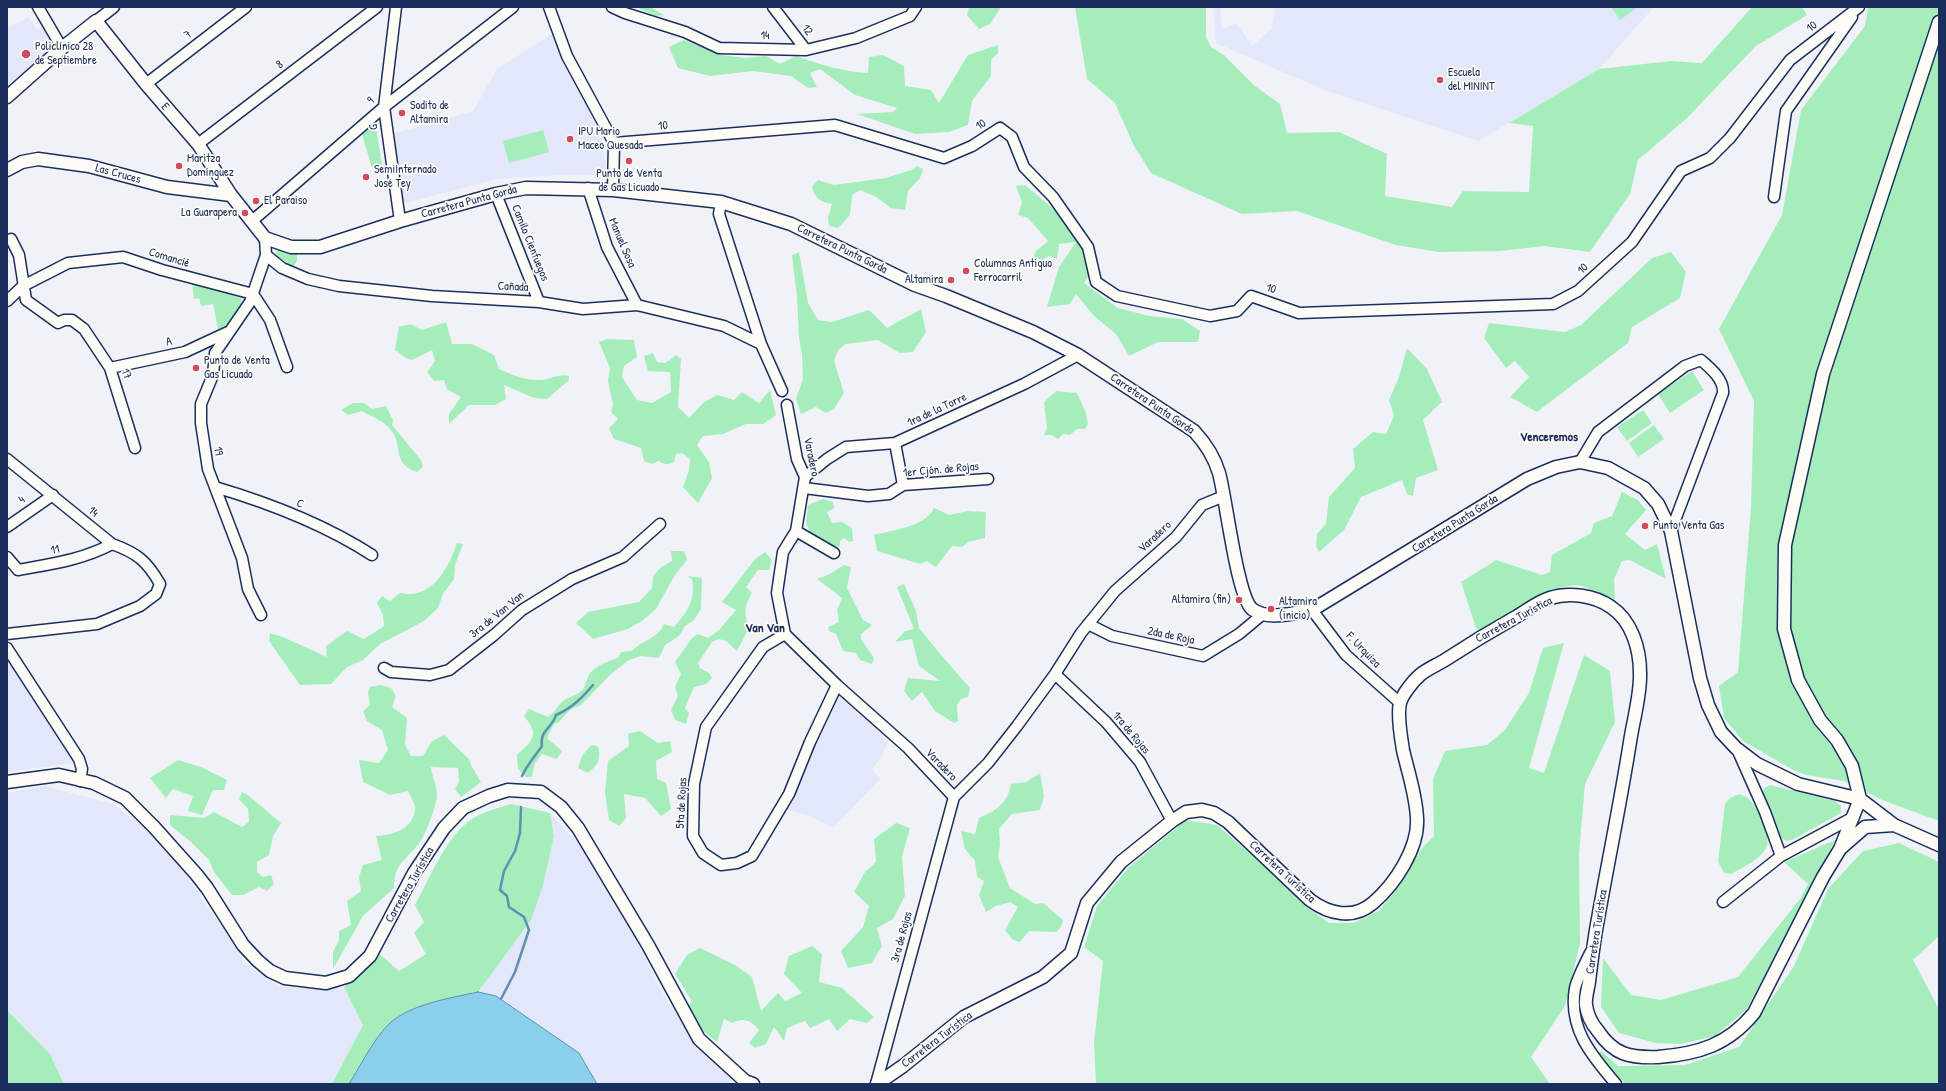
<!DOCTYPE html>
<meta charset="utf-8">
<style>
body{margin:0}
#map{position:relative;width:1946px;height:1091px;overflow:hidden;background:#f1f2f8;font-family:"Patrick Hand",sans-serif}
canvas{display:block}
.frame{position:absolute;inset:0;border:8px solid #1b2f5e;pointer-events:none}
</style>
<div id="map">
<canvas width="1946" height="1091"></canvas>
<div class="frame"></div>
</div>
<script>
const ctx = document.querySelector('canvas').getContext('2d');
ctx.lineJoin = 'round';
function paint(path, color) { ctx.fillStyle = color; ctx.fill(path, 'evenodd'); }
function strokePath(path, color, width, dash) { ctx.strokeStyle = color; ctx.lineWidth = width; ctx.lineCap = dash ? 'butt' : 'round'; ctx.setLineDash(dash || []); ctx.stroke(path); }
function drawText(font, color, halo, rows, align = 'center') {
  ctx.font = font + ' "Patrick Hand",sans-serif'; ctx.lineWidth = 3.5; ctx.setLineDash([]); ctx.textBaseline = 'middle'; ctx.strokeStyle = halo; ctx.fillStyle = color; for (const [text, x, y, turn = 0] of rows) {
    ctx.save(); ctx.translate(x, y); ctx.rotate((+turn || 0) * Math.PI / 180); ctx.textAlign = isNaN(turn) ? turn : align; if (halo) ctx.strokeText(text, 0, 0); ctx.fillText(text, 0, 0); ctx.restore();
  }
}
const built = new Path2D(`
 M1213 7H1220L1222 29 1237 23 1252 46 1272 28 1275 7H1654L1599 69 1478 141 1327 91 1216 43Z
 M29 17 37 30 44 26 55 45 7 90V28Z
 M555 32 602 140 607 175H560L497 179 402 204 392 134 473 111 497 69Z
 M7 656 24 681 74 763 7 772Z
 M839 696 879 731 887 743 882 756 872 769 880 779 833 828 810 816 784 809Z
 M45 786 113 804 144 827 186 874 245 963 279 986 321 990 344 987 363 1025 332 1084H64L50 1054 7 1010V793Z
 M550 813 582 848 620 907 665 997 696 1045 738 1084H597L579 1053 496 996 478 992 531 920 554 836Z`);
const green = new Path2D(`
 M636 7H650L664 15 656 16Z
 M969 7H1001L990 24 979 29 967 15Z
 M1075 7H1206V37L1211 47 1224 55 1255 86 1280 104 1287 133 1339 132 1387 154 1385 196 1452 207 1463 191 1529 192 1533 126 1509 123 1599 69 1671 61 1702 63 1752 7H1802L1807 15 1756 46 1687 118 1638 160 1630 194 1590 252 1544 246 1500 251 1439 252 1396 245 1297 211 1242 214 1151 173 1134 146 1115 103 1087 79Z
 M1611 7H1638L1620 20Z
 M1868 7H1939V821L1882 800 1844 781 1806 775 1793 770 1743 741 1724 718 1719 686 1738 672 1751 507 1754 401 1719 329 1782 215 1801 110 1865 26Z
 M684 40 722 55 745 58 766 56 780 64 796 56C820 64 843 72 868 73L869 57 883 55 904 66 905 86 931 90 939 103 968 55 998 45V53L991 60V76L972 101 968 125 949 132 915 134 857 114 893 112 897 108 855 95 820 69 810 73 817 87 808 88 791 76 753 71 710 76 678 68 669 47Z
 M370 126 376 127 382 165 372 168 362 134Z
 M543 130 549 152 509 163 503 141Z
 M917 166 923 169 920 178 908 191 905 210 891 208 876 197 860 190 852 195 850 215 838 228 829 226 828 218 832 204C820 202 815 198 812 187L818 180 834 185 886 178 911 170Z
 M1025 185 1057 212 1079 237 1089 275 1084 283 1118 308 1149 316 1182 319 1200 331 1198 342H1158L1129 356 1116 334 1094 316 1076 294 1070 304 1047 307 1059 267 1076 242 1059 244 1057 259 1049 256 1040 261 1030 263 1036 251 1048 241 1028 218 1018 215 1022 202 1016 186Z
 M280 247 297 252V261L293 267 275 254Z
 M799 252 808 303 818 320 832 322 869 310 887 328 921 309 926 332 913 352 900 353 878 340 846 344 838 350 834 361 844 393 834 409 826 413 816 407 801 414 796 399 803 379 802 354 799 338 797 297 792 255Z
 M1671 252 1686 272 1680 298 1632 327 1628 343 1537 412 1510 397 1529 377 1515 361 1506 368 1484 338 1489 323 1565 332 1581 325 1652 258Z
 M192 282 241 298C245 307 227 328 218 329L213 304 201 306 199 298 194 299Z
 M446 322 452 344H472L494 355 499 369C512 375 527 381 542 380 551 379 559 373 569 376V380L547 399 534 398 504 385 506 399 495 405H469L449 424V414L461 397 447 389 444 380 434 381 427 372 435 361 432 350 412 360 406 358 395 350 399 327 410 324 422 330Z
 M607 339 634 340 637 357 624 366 622 377 637 400 652 403 671 392 670 372 648 371 644 356 653 353 657 362 665 363 676 355 681 359 678 407 689 418 703 403 717 395 734 400 742 392 759 403 770 390 776 415 763 424H746L723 434 703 436 697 445 709 462 712 478 698 503 683 487 689 470 690 459 682 453 676 454 674 462C668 465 664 465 659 461L652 464 644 461 641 448 614 439 609 428 618 419 611 412 613 404 608 381 610 368 599 342Z
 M1407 348 1427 369 1442 402 1423 420 1438 470 1416 478 1413 496 1407 494 1402 480 1361 497 1344 530 1319 552 1316 546 1317 534 1326 524 1329 497 1355 468 1353 449 1373 432 1386 434 1394 416 1389 400 1399 377Z
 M1692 371 1704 390 1670 413 1658 394Z
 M1056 391 1077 393 1086 413 1088 424 1085 429H1077L1070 435 1063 434 1058 439 1051 435H1044L1047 428 1044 402Z
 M353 403H364L372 409 386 406 393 420 392 425 421 460 423 467 417 472C391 463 404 447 391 430 384 421 372 417 362 411L348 415 341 410Z
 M1643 410 1652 423 1627 441 1617 427Z
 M1654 425 1664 439 1638 457 1629 443Z
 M1622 492 1638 500 1646 510 1625 534 1645 550 1657 544 1666 579 1630 560 1622 561 1614 579 1615 603C1605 597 1594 590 1582 586 1558 579 1499 619 1477 631L1461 582 1496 560 1542 575 1550 572 1552 555 1591 533 1594 523 1612 516Z
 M823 499 833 502 834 508 827 512 832 523 842 522 852 528 853 541 849 542 844 538 840 541V546H833L811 535 806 523 808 505Z
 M934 508 949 515 968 511 986 512 985 538 968 542 962 547 952 546 936 567 927 561 920 564 877 551 874 535C893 530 925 527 934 508Z
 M457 543 463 544 455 565 454 579 443 594 438 608 424 621 380 644 363 660 347 667 331 684 300 685 269 641 270 633 283 637 327 657 326 646 347 631 364 639 384 626 383 615 377 603 382 596 390 601 400 593C432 600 448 569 457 543Z
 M671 551H684L687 560 675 575 656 609 642 621 628 629 593 639 576 623 588 612 639 602 652 588 653 576 661 567 672 561Z
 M765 552 772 560 769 570H758L746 587 752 593C744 607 744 612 749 628L737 651 726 641 719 639 712 642 698 663 700 668 709 673 712 678 706 684 694 687 685 708 689 713 686 724 675 720 671 710 678 696 675 687 681 674 675 662 692 638 698 634 708 638 719 630 736 610 722 602 755 559Z
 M844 565 851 567 847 588 863 620 872 625 861 634V639L874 658 872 664 860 660 856 653 843 651 836 634 829 631 828 627 839 622 837 610 842 598 817 579 830 574Z
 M687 576 702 578 701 609 693 621 685 626 679 636 665 645 659 658 641 656 629 660 611 674 581 705 571 709 559 722 554 724 547 738 562 751 557 759 542 754 535 763 532 777H526L518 769 517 755C533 740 540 735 524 716L529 709 548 717C554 713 556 708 561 703 566 697 574 697 580 692 586 688 586 679 590 673 597 665 608 661 618 658L621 652 632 651C642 640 658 639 664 624L674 627C687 613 696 599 692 579Z
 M904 584 916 611 919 628 941 655 970 688 968 697 961 699 957 705 958 721 954 723 935 711 922 692 912 701 904 691 908 678 940 681 919 666 912 639 895 642 905 631 914 629 897 587Z
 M1564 643 1529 768 1544 773 1584 655 1610 671 1615 722 1585 784 1579 854 1580 943 1565 1006 1531 1057 1550 1084H1096L1094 1043 1103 961 1084 947 1097 906 1128 868 1186 820 1217 825 1258 861 1305 906 1329 923H1353L1379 911 1400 885 1422 848 1434 836 1433 779 1445 751 1487 745 1505 730 1529 693 1543 648Z
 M381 685 391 688 396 696 392 707 407 718 405 744 411 756H423L432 741 444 735 469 759 472 767 481 782 461 797 455 789 459 782 458 768 431 767C432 776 437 786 437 795 437 805 426 833 420 842 408 859 393 863 394 888L363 916 333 969V952L339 940V931L351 925 347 901 361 891 359 877 363 865 382 860 376 836C392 835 414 830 415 808 415 803 410 796 408 791L390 795 363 782 359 760 379 763 388 750 382 730 367 721 363 711 370 705 368 693 370 687Z
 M640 731 658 743 670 741 672 752 656 761 657 779 666 783 671 809 661 816 645 798 624 794 626 818 619 826 609 820 605 792 608 761 629 746 628 734Z
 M591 745 598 746C601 759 599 764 588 773L578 768 582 756Z
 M178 760 201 767 227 780 224 790H213L202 815 188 811 193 796 173 789 166 798 150 778Z
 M1040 773 1044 796 1040 810 1012 814 999 829 1000 845 998 857 1010 888 1035 904 1043 903 1063 920 1061 927 1056 932 1029 931 1020 942 1013 940 1005 930 1018 907 1010 902 996 906 986 912 979 895 984 881 977 877 975 861 965 849 961 831 975 834 979 818C997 810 1007 804 1011 784L1026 782Z
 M1770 785 1835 801 1841 806V813L1792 840 1787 841 1781 838 1763 792 1764 788Z
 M242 792 248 795 281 823 273 836 269 855 257 862V872L263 877 271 875 274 884 267 891 259 887 243 895H232L214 872 209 860 192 843 170 825V815L204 818 214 812 242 827 249 822 248 809 239 799Z
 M1736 795C1738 795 1740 794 1742 795 1755 798 1771 834 1767 846 1762 859 1742 868 1731 874L1724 873 1718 862 1725 804 1729 799Z
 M511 804 550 813 554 836 543 885 531 920 478 992 408 1011 390 1023 370 1050 349 1084H332L363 1025 344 987 380 954 399 971 426 954 414 933 424 922 415 905C429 879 441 849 461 828 474 814 494 809 511 804Z
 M896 823 910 828 902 857 905 896 893 919 877 928 882 946 872 963 848 968 841 951 863 927 869 906 854 892 865 872 876 862 874 839Z
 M1835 840 1788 934 1746 1010 1715 1036 1681 1044 1656 1043 1619 1033 1601 1007 1603 958 1631 995 1661 1000 1738 977 1800 899 1808 884 1784 862Z
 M1899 843 1939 862V936L1913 960 1939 1009V1084H1626L1595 1055 1601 1051 1618 1066 1685 1065 1739 1047 1794 966 1828 889 1863 851Z
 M812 946 822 954 819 982 842 988 874 1017 867 1023 850 1019 837 1031 829 1019 810 1028 805 1021 787 1028 784 1041 774 1027 766 1044 755 1048 749 1043 759 1030C750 1020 745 1017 732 1023L724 1019 717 1042 702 1030 695 1016 688 1006 692 1001 675 974 687 955 700 948 735 965 752 977 761 1011 778 993 785 1001 802 993 784 974 789 956Z
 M7 1010 50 1054 64 1084H7Z`);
const water = new Path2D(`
 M478 992 496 996 579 1053 597 1084H349C361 1065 374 1038 390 1023 411 1004 451 998 478 992Z`);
const stream = new Path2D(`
 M522 776C527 765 535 756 542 746 539 731 553 727 556 715 572 708 582 698 593 685
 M501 999 515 972 529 930 524 917 509 907 507 896 500 890 504 871 515 851 520 833 521 807`);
const minor = new Path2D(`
 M38 7 62 48
 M396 7 384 107 400 221
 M549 7 567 56 614 143 613 190
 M612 7 625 13 685 32 719 48 806 50 856 38 910 16 916 7
 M773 7 806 50
 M96 21 114 7
 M146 84 246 7
 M614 143 835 125 944 158 972 146 1000 128 1012 137 1024 167 1053 197 1088 247 1096 282 1117 296 1210 316 1237 311 1251 296 1299 313 1553 304 1578 291 1632 242 1681 171 1710 158 1730 138 1790 60 1859 7
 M198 144 377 7
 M588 188 607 247 637 305
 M496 194 539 302
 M1774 197 1786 111 1852 17
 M721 202 719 214 761 344 782 391
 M252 221 384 107 513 7
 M11 239 19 255 26 300 58 323 64 320H72L84 329 110 368 135 448
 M266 255 282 268 308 279 339 286 432 296 539 302 583 309 637 305 724 326 761 344
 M7 301 23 286 68 263 123 257 162 270 253 294 270 320 287 367
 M110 368 185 352 228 332
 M787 405 797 459 805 477 796 531 783 552 777 593 785 634 837 685 908 748 954 797
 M895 443 903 485
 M7 459 112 544C137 553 147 561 160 584L156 594 140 606 97 624 7 634
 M1580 462 1598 432 1685 366 1701 360C1710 368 1724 379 1723 393L1671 531
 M805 477 827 459 846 447 895 443 1024 384 1078 355
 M215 487C269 503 324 524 372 555
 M804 488 868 496 889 494 903 485 988 479
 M7 527 53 495
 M796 531 834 553
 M7 557 18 570C51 564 82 560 112 544
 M1312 610 1346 655 1400 703
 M261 615 248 589 242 558 208 469 201 423V404L213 375 215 353 250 302 266 255 265 238
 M1088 624 1112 636 1203 656 1239 634 1263 614
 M785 634 763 647 706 727 694 784 693 836 703 853 721 865 737 863 752 856 789 794 810 742 837 685
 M7 648 79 759 82 769 80 781
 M384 668 391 672 430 675 449 670 494 635 522 610 572 579 623 557 660 524
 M1055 674 1106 722 1140 762 1172 821
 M1737 749 1765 812 1781 856
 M1723 902 1781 856 1852 818
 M1590 953C1585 964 1578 976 1575 988 1568 1028 1591 1055 1616 1084
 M876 1084 954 797 988 763 1017 726 1055 674 1081 633 1115 591 1176 537 1202 505 1224 496`);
const major = new Path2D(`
 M7 97 62 48 96 21 146 84 198 144 231 195 265 238 291 247H320L400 221 496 194 526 188 613 190 721 202 791 224 915 285 946 296 1033 332 1078 355 1194 431C1206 444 1214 456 1219 473 1226 498 1237 596 1252 609 1267 621 1295 613 1312 610L1527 479 1556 467 1580 462 1608 468 1644 488 1658 504 1671 531 1700 678 1708 705 1721 732 1736 748 1757 764 1798 784 1860 799 1894 825 1939 845
 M7 170 22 162 38 159 89 166 167 187 231 195
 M7 782 59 775 94 783 125 798 154 827 196 874 207 888 243 945 258 961 270 971 285 978 326 983 349 976 370 956 414 873 444 828 463 808 489 796 508 790 541 792 561 807 578 828 648 945 699 1039 745 1081 753 1084
 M1860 799 1852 766 1837 740 1820 720 1798 680 1784 629 1785 545 1823 374 1939 22
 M1841 848 1865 827 1894 825
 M877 1084 903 1066 964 1017 1043 977 1071 953 1087 903 1121 862 1172 821 1186 812 1202 810 1214 813 1228 822 1310 900C1329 914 1353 920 1373 903 1395 884 1419 848 1417 818 1416 795 1408 772 1403 750 1401 738 1397 715 1400 703 1402 695 1413 681 1420 675 1427 669 1437 665 1445 660 1468 645 1491 631 1514 618 1525 612 1537 602 1550 598 1569 592 1594 595 1611 607 1632 621 1640 649 1640 673 1641 694 1633 721 1630 742 1620 805 1607 867 1596 930 1593 948 1591 965 1589 982 1588 989 1585 998 1586 1005 1587 1014 1592 1024 1598 1031 1614 1055 1630 1058 1658 1057 1698 1054 1728 1045 1754 1013L1823 877 1840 849 1860 799`);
const markers = [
 [26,54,5,"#d1495b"],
 [1440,80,4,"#d1495b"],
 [402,113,4,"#d1495b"],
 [570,139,4,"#d1495b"],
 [629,161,4,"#d1495b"],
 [179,166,4,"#d1495b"],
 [366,177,4,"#d1495b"],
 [256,201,4,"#d1495b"],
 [245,213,4,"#d1495b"],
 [966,271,4,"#d1495b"],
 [951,280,4,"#d1495b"],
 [196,368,4,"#d1495b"],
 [1645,526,4,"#d1495b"],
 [1239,600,4,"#d1495b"],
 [1271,609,4,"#d1495b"]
];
const streetNames = [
 ["10",1812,27,-37],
 ["12",807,30,53],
 ["7",188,35,-38],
 ["14",765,36,-1],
 ["8",280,65,-37],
 ["9",371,101,-40],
 ["E",165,107,49],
 ["10",981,125,-33],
 ["10",663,126,-4],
 ["G",374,127,-97],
 ["Las Cruces",118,174,15],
 ["Carretera Punta Gorda",469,202,-15],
 ["Camilo Cienfuegos",530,243,68],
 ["Manuel Sosa",622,243,67],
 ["Carretera Punta Gorda",842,249,26],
 ["Comancié",169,258,17],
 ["10",1583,269,-43],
 ["Cañada",513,287,3],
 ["10",1271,289,19],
 ["A",169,342,-12],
 ["17",126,374,70],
 ["Carretera Punta Gorda",1152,404,34],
 ["1ra de la Torre",937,410,-25],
 ["19",218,451,81],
 ["Varadero",811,457,78],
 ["1er Cjón. de Rojas",941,470,-5],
 ["4",22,500,-35],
 ["C",300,504,22],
 ["14",93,512,40],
 ["Carretera Punta Gorda",1455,524,-32],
 ["Varadero",1155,537,-43],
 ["11",55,550,-12],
 ["3ra de Van Van",497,615,-39],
 ["Carretera Turística",1514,620,-28],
 ["2da de Roja",1171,636,12],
 ["F. Urquiza",1363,650,46],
 ["1ra de Rojas",1131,733,50],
 ["Varadero",941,765,46],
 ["5ta de Rojas",682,803,-87],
 ["Carretera Turística",1282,872,43],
 ["Carretera Turística",410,885,-60],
 ["Carretera Turística",1597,932,-81],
 ["3ra de Rojas",902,937,-75],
 ["Carretera Turística",937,1040,-37]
];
const poiNames = [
 ["Policlínico 28",35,47],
 ["de Septiembre",35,61],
 ["Escuela",1448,73],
 ["del MININT",1448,87],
 ["Sodito de",410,106],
 ["Altamira",410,120],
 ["IPU Mario",578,132],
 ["Maceo Quesada",578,146],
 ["Maritza",187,159],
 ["Domínguez",187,173],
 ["SemiInternado",374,170],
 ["José Tey",374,184],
 ["Punto de Venta",629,174,"center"],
 ["de Gas Licuado",629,188,"center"],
 ["El Paraiso",264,201],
 ["La Guarapera",237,213,"right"],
 ["Columnas Antiguo",974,264],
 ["Ferrocarril",974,278],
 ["Altamira",943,280,"right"],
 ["Punto de Venta",204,361],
 ["Gas Licuado",204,375],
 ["Punto Venta Gas",1653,526],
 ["Altamira (fin)",1231,600,"right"],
 ["Altamira",1279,602],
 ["(inicio)",1279,616]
];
const neighbourhoodNames = [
 ["Venceremos",1549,438],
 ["Van Van",765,629]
];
paint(built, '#e3e7fa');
paint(green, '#a5eebc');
paint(water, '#8ad0eb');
strokePath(water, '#5e90b3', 1);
strokePath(stream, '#5e90b3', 2.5);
strokePath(minor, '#1b2f5e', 13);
strokePath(major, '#1b2f5e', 15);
strokePath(minor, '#fdfcf7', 10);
strokePath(major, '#fdfcf7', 12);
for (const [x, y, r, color] of markers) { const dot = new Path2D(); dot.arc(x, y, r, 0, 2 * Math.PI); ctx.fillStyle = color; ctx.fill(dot); strokePath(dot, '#fdfcf7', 1.5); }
drawText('12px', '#1b2f5e', '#fdfcf7', streetNames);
drawText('12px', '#1b2f5e', '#fdfcf7', poiNames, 'left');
drawText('bold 13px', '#1b2f5e', '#fdfcf7', neighbourhoodNames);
</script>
